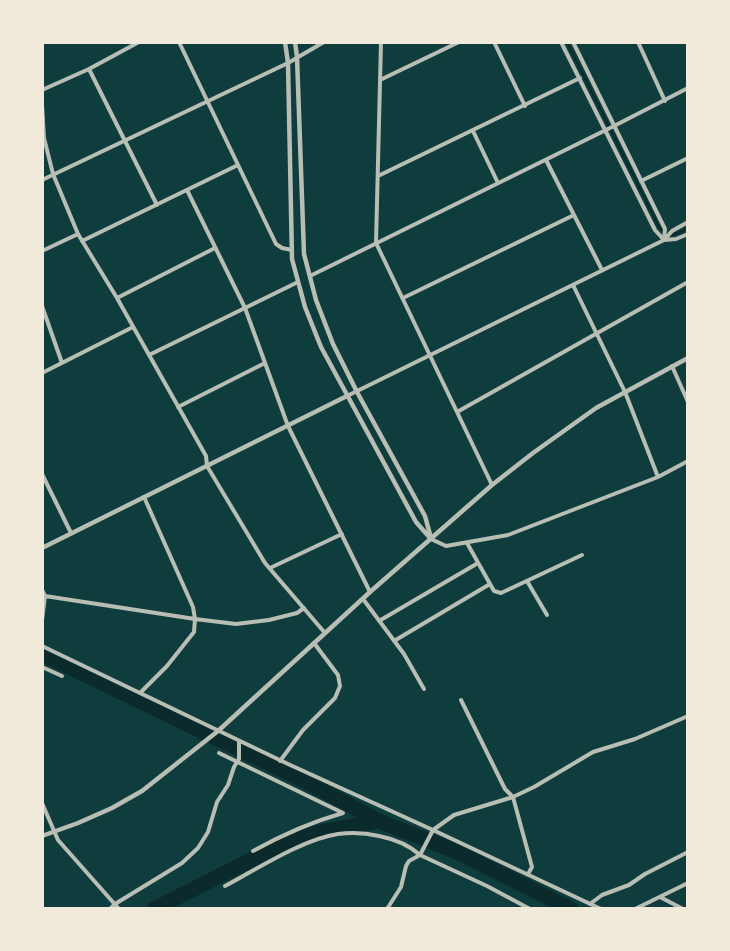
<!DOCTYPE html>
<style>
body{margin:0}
#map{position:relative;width:730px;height:951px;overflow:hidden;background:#0f3d3e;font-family:Cabin,sans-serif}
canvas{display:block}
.frame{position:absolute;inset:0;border:44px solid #f1e9da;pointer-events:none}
</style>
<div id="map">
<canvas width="730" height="951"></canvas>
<div class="frame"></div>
</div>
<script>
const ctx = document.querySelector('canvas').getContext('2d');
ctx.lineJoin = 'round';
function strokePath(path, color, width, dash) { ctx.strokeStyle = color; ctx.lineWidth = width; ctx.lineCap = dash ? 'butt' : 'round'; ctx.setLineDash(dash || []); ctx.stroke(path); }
const stream = new Path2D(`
 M567 42 659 227 663 232
 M668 234 673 235 688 228`);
const river = new Path2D(`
 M42 654 303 780 379 821 455 851 571 909
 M154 909 299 836 379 821`);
const minor = new Path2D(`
 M179 42 276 244 282 248 292 250
 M381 42 376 243 492 485
 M494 42 525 106
 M561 42 655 230 664 240
 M573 42 665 229 664 239
 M638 42 665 101
 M89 69 157 205
 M380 80 459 42
 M42 90 89 69 139 42
 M42 104 44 138 53 174 78 234 117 298 206 456 207 466 265 563 325 633
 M473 131 498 183
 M546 160 602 270
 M378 176 580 78
 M42 180 288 63 324 42
 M641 181 688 158
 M187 190 245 308 288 426 370 592
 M665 239 672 231 688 222
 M82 241 238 165
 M42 251 78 234
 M310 276 614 126 688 88
 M573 285 625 392 658 477
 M117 298 215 248
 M403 298 574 215
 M42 306 62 363
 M149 355 298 282
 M672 366 688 402
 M42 373 133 327
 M347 396 664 240 676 239 688 234
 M178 407 265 363
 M457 412 688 282
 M42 474 71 533
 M431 539 446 546 508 535 658 477 688 461
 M467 543 494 591 501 593 582 555
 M270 568 342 534
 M527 581 547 615
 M42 590 45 596 42 620
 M45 596 195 619 236 624 269 620 297 613 304 608
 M363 599 404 654 424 689
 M379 621 478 563
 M394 641 490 584
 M42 646 288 764 433 830 601 909
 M42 667 62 676
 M140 693 167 666 194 632 195 619 193 607 144 497
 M461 700 505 789 513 797 532 867 528 874
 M219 753 343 813C311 822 282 835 253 851
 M280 761 303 730 335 698 340 686 338 675 314 643
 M42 803 58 840 119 909
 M225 886C257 869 303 839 338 834 352 832 366 833 379 836 394 839 409 845 420 855L487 886 530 909
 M660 897 683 909
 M590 904 602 895 629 885 645 874 688 852
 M110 909 115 904 182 863 198 848 208 832 217 802 228 785 234 767 239 759V741
 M387 909 401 887 406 866 409 861 420 855 433 830 454 815 513 797 534 787 593 752 635 739 688 716
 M635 909 688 883`);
const tertiary = new Path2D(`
 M285 42 288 63 292 259 305 307 321 347 352 404 416 522 431 539
 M295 42 297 57 304 254 316 300 333 344 357 392 425 516 431 538
 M42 548 347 396
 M42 836 78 823 112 808 142 791 218 731 370 592 492 485 533 453 596 408 688 358`);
strokePath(stream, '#0a2a2b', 2);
strokePath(river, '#0a2a2b', 15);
strokePath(minor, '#b8beb3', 4);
strokePath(tertiary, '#b8beb3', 4.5);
</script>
